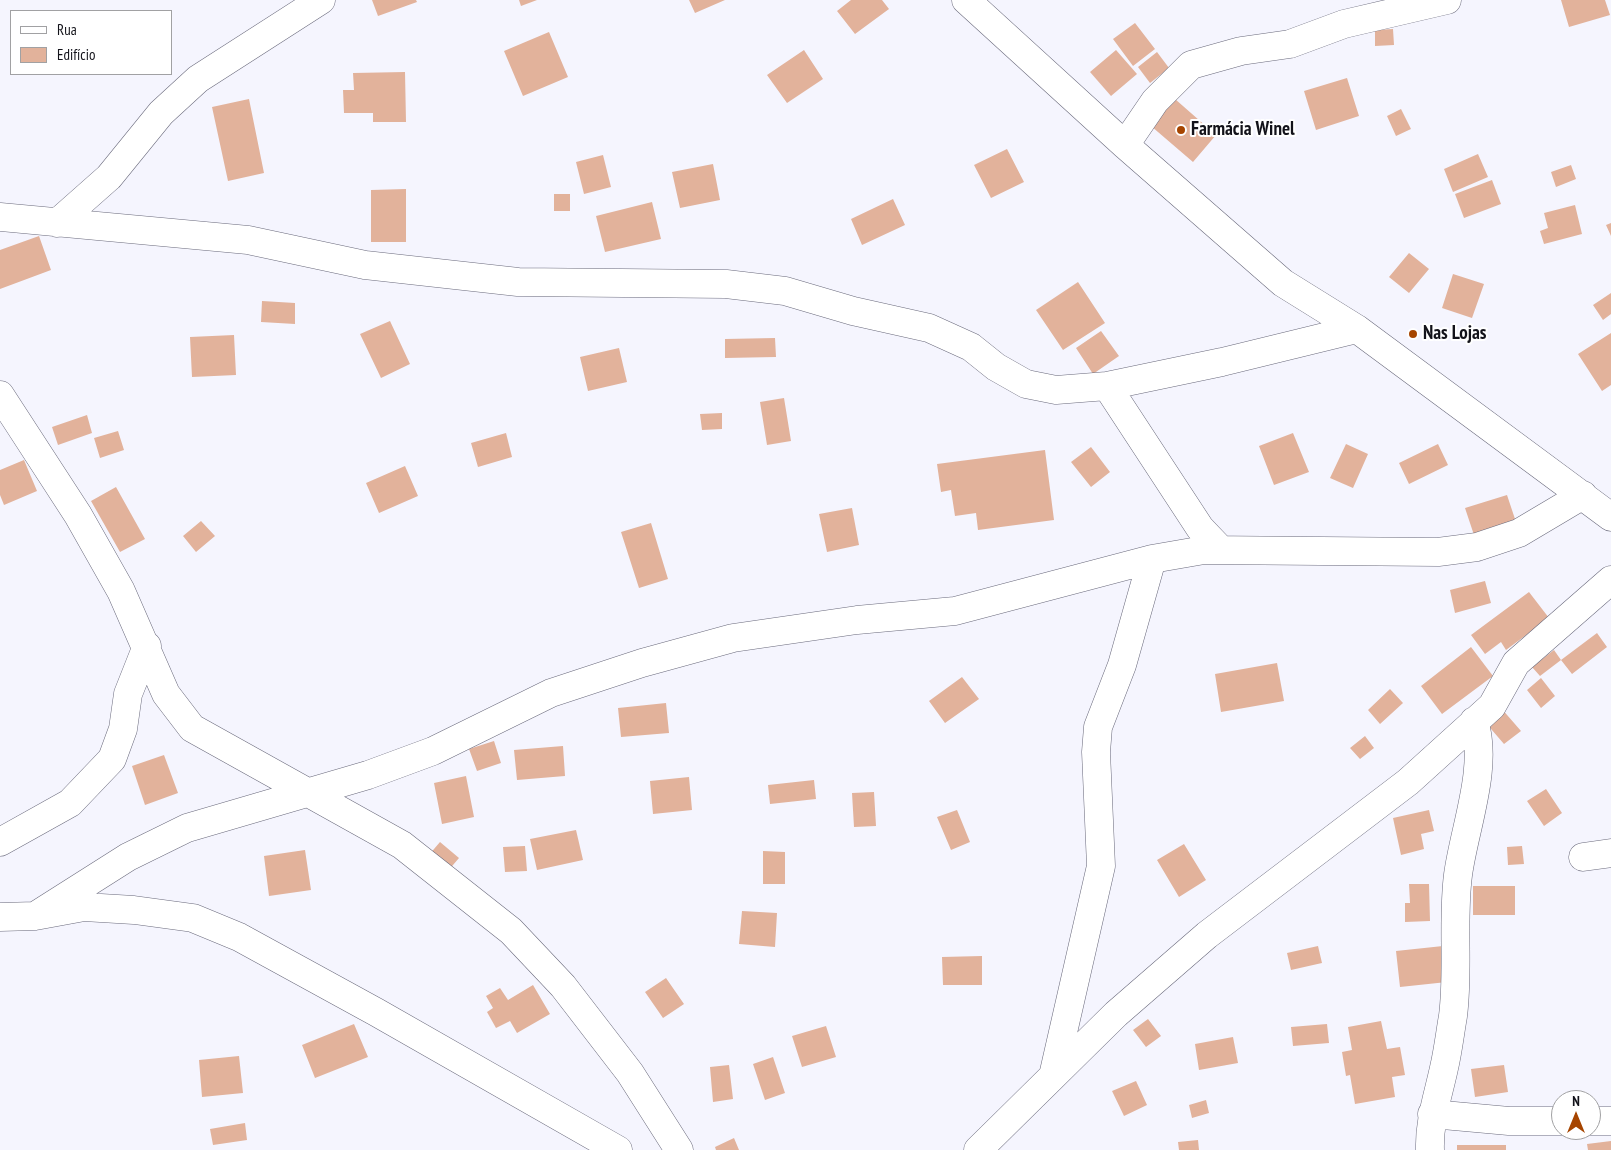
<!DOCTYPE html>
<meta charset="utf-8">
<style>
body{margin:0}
#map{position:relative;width:1611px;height:1150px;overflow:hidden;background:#f5f5fe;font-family:"PT Sans Narrow",sans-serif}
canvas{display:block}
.legend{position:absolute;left:10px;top:10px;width:162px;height:65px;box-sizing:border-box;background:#fff;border:1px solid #a1a1a3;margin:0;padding:6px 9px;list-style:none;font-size:15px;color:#13131a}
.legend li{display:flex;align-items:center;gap:10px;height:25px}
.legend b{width:25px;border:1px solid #a1a1a3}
.north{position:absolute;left:1551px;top:1090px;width:50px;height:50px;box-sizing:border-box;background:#fff;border:1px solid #a1a1a3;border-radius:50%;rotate:0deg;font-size:14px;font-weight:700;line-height:20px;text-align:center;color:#13131a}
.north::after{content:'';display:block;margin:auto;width:18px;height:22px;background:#a64500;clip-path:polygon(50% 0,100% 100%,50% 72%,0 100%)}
</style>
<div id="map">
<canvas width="1611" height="1150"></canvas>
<ul class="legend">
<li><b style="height:6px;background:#fff"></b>Rua</li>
<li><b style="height:14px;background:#e2b29b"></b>Edifício</li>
</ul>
<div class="north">N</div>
</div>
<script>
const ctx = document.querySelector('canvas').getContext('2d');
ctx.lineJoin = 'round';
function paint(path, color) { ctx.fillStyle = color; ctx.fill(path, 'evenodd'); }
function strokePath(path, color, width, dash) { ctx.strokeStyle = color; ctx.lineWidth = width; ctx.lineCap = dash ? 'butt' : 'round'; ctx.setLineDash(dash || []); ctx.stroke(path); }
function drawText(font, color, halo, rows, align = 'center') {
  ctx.font = font + ' "PT Sans Narrow",sans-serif'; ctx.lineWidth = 4; ctx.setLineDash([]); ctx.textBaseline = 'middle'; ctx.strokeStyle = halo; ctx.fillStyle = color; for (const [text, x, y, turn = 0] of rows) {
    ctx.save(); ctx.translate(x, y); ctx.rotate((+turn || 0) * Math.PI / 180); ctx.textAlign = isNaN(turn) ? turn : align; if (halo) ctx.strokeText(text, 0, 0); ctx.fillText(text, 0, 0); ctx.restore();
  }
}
const building = new Path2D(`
 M372 0H416L417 2 378 16Z
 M519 0H537L521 6Z
 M689 0H725L695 13Z
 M851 0H882L889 9 855 34 837 11Z
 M1561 0H1605L1610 15 1569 27Z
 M1135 23 1155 49 1133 66 1113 39Z
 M1393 29 1394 45 1375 46V30Z
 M549 32 568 77 523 96 504 51Z
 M804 50 823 79 787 103 767 75Z
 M1116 50 1137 74 1111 96 1090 72Z
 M1157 52 1169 68 1150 83 1138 67Z
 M405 72 406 122H373V113H344L343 90H354L353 73Z
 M1347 78 1359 116 1316 130 1304 91Z
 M249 99 264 173 228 181 212 107Z
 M1175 99 1216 135 1193 162 1151 126Z
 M1401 109 1411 129 1396 136 1387 116Z
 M1007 149 1024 182 991 198 974 165Z
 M1478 154 1488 177 1453 192 1444 169Z
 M603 155 611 187 584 194 576 162Z
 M713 164 720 200 680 208 672 172Z
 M1571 165 1576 179 1556 187 1551 172Z
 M1492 180 1501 204 1464 218 1455 194Z
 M406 189V242H371V190Z
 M554 194H570V211H554Z
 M893 199 905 225 862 245 851 219Z
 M652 202 661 239 605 252 596 216Z
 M1575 205 1582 234 1544 244 1540 231 1548 228 1544 213Z
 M1611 223V236L1606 225Z
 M39 236 51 270 0 289V250Z
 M1409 253 1429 269 1409 293 1389 277Z
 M1453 274 1484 284 1472 318 1442 308Z
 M1078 282 1105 323 1063 350 1036 310Z
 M1611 293V314L1603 320 1593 305Z
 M262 301 295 303V324L261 322Z
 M390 321 410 364 381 378 360 334Z
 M1101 331 1119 356 1093 374 1076 348Z
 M1611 333V385L1602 391 1578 354Z
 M234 335 236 375 192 377 190 337Z
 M775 338 776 357 725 358V339Z
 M619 348 627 382 588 391 580 357Z
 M784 398 791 441 767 445 760 402Z
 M722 413V429L702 430 700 414Z
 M87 415 92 433 58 445 52 427Z
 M118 431 124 450 100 458 94 438Z
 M506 433 512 457 478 467 471 443Z
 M1293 433 1309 472 1274 485 1259 446Z
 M1346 444 1368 454 1353 488 1330 478Z
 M1438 444 1448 465 1409 484 1399 463Z
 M1091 447 1110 472 1091 487 1071 462Z
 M1045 450 1054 520 978 530 976 513 955 516 951 490 941 492 937 464Z
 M24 460 37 491 4 505 0 495V470Z
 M405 466 418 496 379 513 366 483Z
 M116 487 145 539 120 552 91 501Z
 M1507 495 1516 522 1474 535 1465 508Z
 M852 508 859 545 827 552 819 514Z
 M201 521 215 536 196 552 183 536Z
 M651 523 668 579 639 588 621 532Z
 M1485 581 1491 603 1455 613 1450 590Z
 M1529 592 1549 618 1506 650 1501 642 1485 654 1471 635Z
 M1597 633 1607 647 1572 674 1561 660Z
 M1471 647 1493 676 1442 714 1421 686Z
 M1554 650 1561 660 1540 676 1532 667Z
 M1277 663 1284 701 1221 712 1215 674Z
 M962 677 979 699 945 723 929 701Z
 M1541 678 1555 696 1541 708 1527 690Z
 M1390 689 1403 703 1380 724 1368 710Z
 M666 703 669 733 621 737 618 708Z
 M1501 708 1521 731 1504 744 1485 722Z
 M1365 736 1374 748 1360 759 1350 748Z
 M494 741 501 763 477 771 469 749Z
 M563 746 565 776 517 780 514 750Z
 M164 755 178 793 145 805 132 766Z
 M466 776 474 817 442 824 434 783Z
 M689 777 692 810 653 814 650 781Z
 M814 780 816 799 770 804 768 785Z
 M1546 789 1562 813 1544 826 1527 801Z
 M874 792 876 826 854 827 852 793Z
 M957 810 970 842 951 850 937 817Z
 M1429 810 1434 831 1421 834 1424 849 1401 855 1393 818Z
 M576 830 583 860 537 870 530 839Z
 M440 842 459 858 447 872 428 856Z
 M1184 844 1206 880 1179 897 1157 860Z
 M525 846 527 871 505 872 503 847Z
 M1522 846 1524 864 1508 865 1507 847Z
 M305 850 311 890 269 896 264 856Z
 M763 851 785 852V884H763Z
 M1409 884H1429L1430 921 1405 922V903H1410Z
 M1473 886H1515V915H1473Z
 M742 911 777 913 775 947 739 944Z
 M1318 946 1322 963 1291 970 1287 953Z
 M1443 946 1447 982 1400 987 1396 951Z
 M982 956V985H943L942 957Z
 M666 978 684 1004 663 1018 645 992Z
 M533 985 550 1014 517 1033 510 1021 496 1028 487 1012 493 1008 486 996 500 988 508 1000Z
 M1148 1019 1161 1036 1146 1047 1133 1030Z
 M1381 1021 1387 1049 1400 1047 1405 1075 1392 1077 1395 1097 1355 1104 1350 1075 1346 1076 1342 1052 1352 1050 1348 1027Z
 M354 1024 368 1057 315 1078 302 1045Z
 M1327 1024 1329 1043 1293 1046 1291 1027Z
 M826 1026 836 1057 802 1067 792 1036Z
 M1233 1037 1238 1063 1199 1070 1195 1044Z
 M239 1056 243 1093 202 1097 199 1060Z
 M773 1057 785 1093 765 1100 753 1064Z
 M729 1065 733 1099 713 1102 710 1067Z
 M1504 1065 1508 1092 1475 1097 1471 1069Z
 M1136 1081 1147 1105 1124 1116 1112 1091Z
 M1206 1100 1209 1113 1192 1118 1189 1105Z
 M245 1123 247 1140 213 1145 210 1129Z
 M734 1138 739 1150H716L715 1147Z
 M1198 1140 1199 1150H1179L1178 1142Z
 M1611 1141V1150H1588L1587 1144Z
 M1457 1145H1506V1150H1457Z`);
const minor = new Path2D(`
 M966 0 1125 145 1283 283 1357 329 1611 517
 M1125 145 1155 101 1191 65 1241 51 1290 44 1344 24 1447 0
 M0 217 248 240 365 265 518 282 726 284 785 291 853 311 929 328 971 347 996 367 1026 384 1056 390 1107 386 1222 362 1357 329
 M57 223 109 177 161 113 198 79 321 0
 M1107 386 1200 528 1221 550
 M0 395 78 515 121 591 166 694 192 728 402 845 511 931 563 986 630 1073 679 1150
 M0 842 70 803 112 759 123 729 128 694 147 646
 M1583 857 1611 853
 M35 916 128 857 187 828 368 775 433 751 551 693 642 663 733 638 857 620 955 611 1152 559 1204 550 1438 552 1477 547 1519 533 1583 495
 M0 917 35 916 84 907 134 910 193 918 239 937 376 1012 618 1150
 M1053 1076 1101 866 1096 752 1098 727 1122 665 1152 559
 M1432 1114 1509 1121H1561
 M1591 1121H1611
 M978 1150 1116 1014 1207 935 1408 782 1492 706 1516 663 1611 580
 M1430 1150C1429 1121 1438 1096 1444 1068 1448 1051 1450 1033 1453 1016 1459 969 1452 921 1458 875 1464 829 1489 767 1474 721`);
const markers = [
 [1181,130,5,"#a64500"],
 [1413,334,5,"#a64500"]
];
const poiNames = [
 ["Farmácia Winel",1191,130],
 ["Nas Lojas",1423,334]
];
paint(building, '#e2b29b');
strokePath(minor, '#6a6a7c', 29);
strokePath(minor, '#fff', 28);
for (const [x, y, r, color] of markers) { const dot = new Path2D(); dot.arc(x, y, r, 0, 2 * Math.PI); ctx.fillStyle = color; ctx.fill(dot); strokePath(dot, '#fff', 2); }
drawText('bold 19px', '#13131a', '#fff', poiNames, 'left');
</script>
